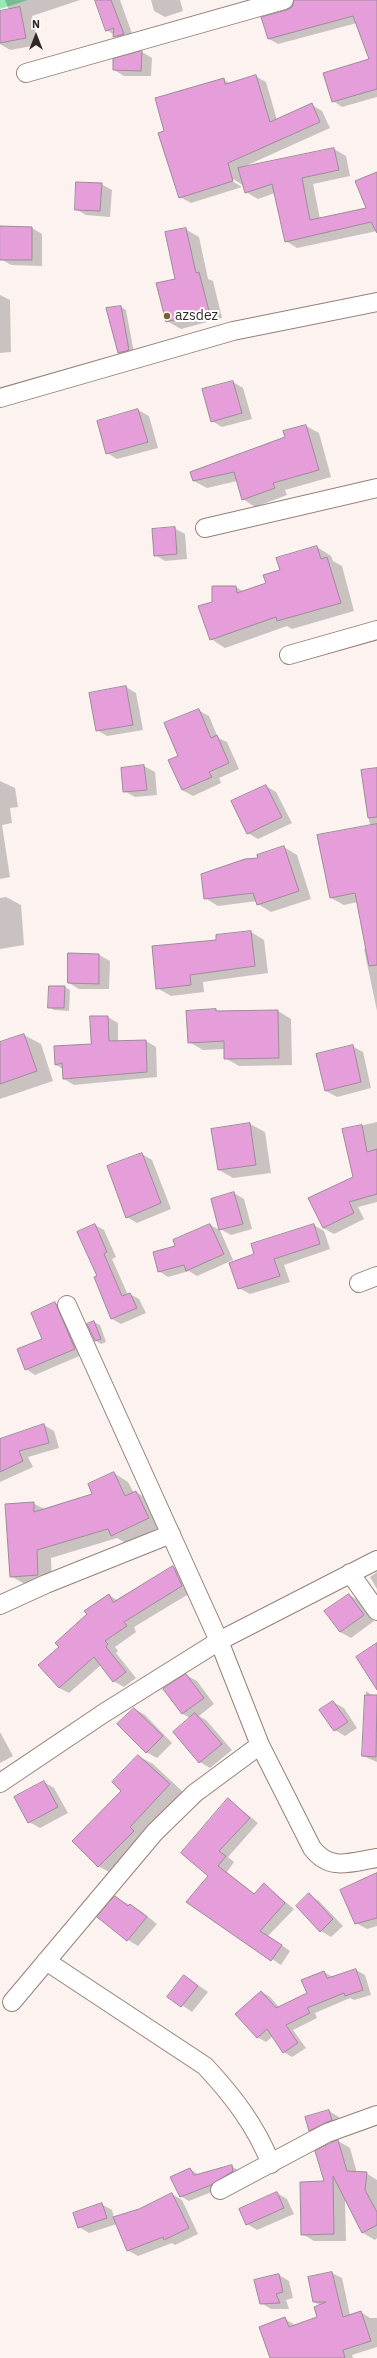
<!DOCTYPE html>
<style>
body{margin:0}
#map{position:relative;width:377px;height:2358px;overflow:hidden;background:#fcf3f0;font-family:"IBM Plex Sans",sans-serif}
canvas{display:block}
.north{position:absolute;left:16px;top:16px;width:40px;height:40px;-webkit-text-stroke:3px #fff;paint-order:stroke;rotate:0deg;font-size:11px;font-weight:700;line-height:16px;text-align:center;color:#302825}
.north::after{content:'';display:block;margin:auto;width:14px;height:18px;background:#302825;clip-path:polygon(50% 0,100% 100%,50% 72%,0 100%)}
</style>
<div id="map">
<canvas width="377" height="2358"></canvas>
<div class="north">N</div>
</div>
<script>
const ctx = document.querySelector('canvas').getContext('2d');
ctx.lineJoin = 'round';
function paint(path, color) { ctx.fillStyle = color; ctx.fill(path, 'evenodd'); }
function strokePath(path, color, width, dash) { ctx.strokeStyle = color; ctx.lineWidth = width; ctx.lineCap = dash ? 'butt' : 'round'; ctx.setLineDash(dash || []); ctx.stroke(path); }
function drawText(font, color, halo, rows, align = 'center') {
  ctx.font = font + ' "IBM Plex Sans",sans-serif'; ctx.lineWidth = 4; ctx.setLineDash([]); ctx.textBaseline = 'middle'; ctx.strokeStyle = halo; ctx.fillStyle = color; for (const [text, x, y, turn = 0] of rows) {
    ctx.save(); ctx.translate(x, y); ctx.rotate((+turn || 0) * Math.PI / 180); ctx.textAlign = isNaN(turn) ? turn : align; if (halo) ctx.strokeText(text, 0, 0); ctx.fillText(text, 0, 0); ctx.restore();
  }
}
const green = new Path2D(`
 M0 0H28L0 9Z`);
const shadow = new Path2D(`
 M5 0H80L32 16 38 45 10 50 0 44V12L9 10Z
 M96 0H120L134 39 125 34 126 44 107 30Z
 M151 0H180L183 11 165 17 154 11Z
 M295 0H377V97L342 107 333 101 370 60 357 23 278 44 269 39 295 3Z
 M142 52 152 58 151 76H124L114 70Z
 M255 76 266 82 277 120 312 105 322 111 330 128 241 168 334 149 346 156 350 176 313 184 320 219 367 209 377 173V231L297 248 286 241 275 193 258 199 246 192 244 186 230 177 229 179 242 187 191 203 180 197 165 132 223 79 231 84Z
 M101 184 112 190 110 217 86 215 76 209Z
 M32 228 42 234V266L11 265 1 259Z
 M185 229 199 237 208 279 213 281 222 318 181 329 167 321Z
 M0 295 10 300 11 352 0 353Z
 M121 307 126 310 134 353 124 355 119 352Z
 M233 382 243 388 252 419 222 427 212 421Z
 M138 410 149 416 158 448 117 459 107 453Z
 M306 426 319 433 331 477 285 490 287 495 255 507 243 499 237 481 207 488 194 481 192 473 286 438Z
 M174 528 185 534 187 559 165 561 155 555Z
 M317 547 331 556 333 561 342 566 354 611 292 629 287 626 225 648 211 639 213 603 236 587 244 592 267 584 281 571Z
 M126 687 136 693 143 730 107 736 97 730Z
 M198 710 209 716 218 738 227 742 239 769 219 778 221 783 193 796 182 790 179 757Z
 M144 766 155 772 157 795 135 797 124 791Z
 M377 768V1011L364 949 367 948 358 902 344 905 331 898 370 826 362 770Z
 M0 781 15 788 18 807 10 808 12 823 2 825 10 877 0 879Z
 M266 786 276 792 292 823 258 839 248 833Z
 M284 847 297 855 311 899 271 912 258 904 257 901 218 906 205 898 260 858Z
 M6 897 21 905 24 945 0 949V898Z
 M251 932 264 940 268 973 203 982 204 992 171 996 157 988 218 940Z
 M69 954 99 955 110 961 109 989H79L69 983Z
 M65 987 70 990 69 1011 54 1010 49 1007Z
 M216 1010 219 1012 278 1011 291 1019 292 1065 239 1066 225 1058V1049L203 1050 189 1042Z
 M91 1017H108L118 1023V1042L146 1041 156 1047 157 1077 74 1085 64 1079 63 1069 56 1065 55 1047 92 1045Z
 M24 1035 41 1044 53 1081 0 1099V1043Z
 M352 1046 363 1052 371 1088 337 1097 326 1091Z
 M377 1122V1202L358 1207 364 1219 334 1234 323 1228 354 1177 343 1130Z
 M250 1124 265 1132 271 1173 233 1178 219 1170Z
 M142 1154 152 1160 171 1209 137 1223 127 1217Z
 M234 1193 244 1199 252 1229 231 1235 220 1229Z
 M95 1225 104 1230 116 1257 112 1259 128 1295 130 1294 139 1299 146 1313 121 1324 112 1319 98 1277Z
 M210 1225 220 1230 233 1260 197 1276 189 1271 168 1277 159 1271 177 1246Z
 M314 1225 324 1231 330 1249 284 1265 290 1282 250 1294 239 1288 256 1255Z
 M55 1303 65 1309 84 1354 35 1375 26 1369 43 1339Z
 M94 1322 100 1325 106 1342 101 1344 96 1341Z
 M44 1425 54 1431 59 1448 28 1457 33 1467 0 1482V1440Z
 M114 1473 128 1482 134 1493 136 1492 150 1500 163 1526 126 1543 117 1538 51 1558 52 1582 25 1584 10 1576 33 1503 46 1510 94 1495Z
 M173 1567 183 1573 192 1592 134 1627 136 1632 115 1647 118 1651 116 1653 136 1678 124 1687 113 1681 101 1665 69 1693 59 1688 60 1647 109 1595 118 1601Z
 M377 1572V1589L370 1577Z
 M349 1595 360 1601 374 1621 351 1638 340 1632Z
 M186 1675 197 1681 214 1704 199 1716 206 1720 232 1750 210 1768 200 1762 190 1718 183 1714 164 1689Z
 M366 1691 377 1698V1728L374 1730 364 1724Z
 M333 1702 344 1708 357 1728 345 1736 335 1730Z
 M135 1709 145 1715 172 1743 157 1758 146 1752Z
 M0 1732 13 1756 0 1763Z
 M364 1735H377V1762L363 1756Z
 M138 1756 153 1764 184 1793 113 1874 98 1866Z
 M44 1782 54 1788 68 1813 40 1828 29 1822 15 1798Z
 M228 1799 258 1823 228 1857 234 1862 227 1872 255 1894 264 1884 294 1909 268 1936 290 1951 281 1965 187 1902 210 1876Z
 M377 1875V1926L367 1929 356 1923 342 1890 366 1877Z
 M309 1895 319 1901 343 1926 331 1937 321 1931Z
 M115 1897 141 1911 157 1924 138 1946 128 1940Z
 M356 1970 365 1975 371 1995 354 2000 350 1998 315 2013 317 2018 293 2030 306 2048 292 2057 284 2052 273 2036 266 2042 257 2037 262 1992 270 1997 279 2007 308 1994 324 1972 333 1977Z
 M185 1976 208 1992 192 2012 169 1996Z
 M329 2111 339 2117 342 2126 320 2136 310 2130Z
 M338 2141 350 2148 357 2173H366L377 2180V2238L375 2240 363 2233 345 2198 346 2241H314L302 2234 326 2182Z
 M231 2166 240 2171 219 2189 189 2201 180 2196 190 2169 199 2175Z
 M277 2193 287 2199 294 2214 257 2230 247 2224Z
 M172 2194 182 2200 198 2234 175 2245 172 2243 138 2256 127 2250 117 2224 89 2233 79 2227 101 2204 112 2210 114 2218 140 2210Z
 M332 2273 342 2278 350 2315 361 2312 370 2318H377V2347L352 2355 353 2358H271L285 2319 295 2325 318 2318 320 2305 314 2302 309 2278Z
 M279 2275 289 2281 293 2298 286 2300 289 2309H271L261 2303Z`);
const building = new Path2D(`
 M95 0H111L124 34 113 37 114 28 106 31Z
 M294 0H377V89L332 102 323 73 369 59 353 16 268 39 261 17 287 10 292 7Z
 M20 7 26 38 0 43V11Z
 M142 51 141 71 113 70V59Z
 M256 75 270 122 312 103 320 122 228 163 233 181 179 198 158 133 164 131 155 98 224 78 225 84Z
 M334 148 339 170 302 178 310 220 366 208 355 181 377 172V233L371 222 285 242 272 184 245 193 238 168Z
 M76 182 102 183 100 211 75 210Z
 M0 226 32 227V260H0Z
 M186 228 196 273 199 272 209 311 166 322 156 283 175 279 165 232Z
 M121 306 129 350 118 353 106 308Z
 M233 381 242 413 211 422 202 389Z
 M138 409 148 442 106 454 97 421Z
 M306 425 319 470 273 483 275 488 242 500 234 472 193 481 190 472 285 437 283 431Z
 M175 527 177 554 154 556 152 529Z
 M317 546 321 559 327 557 341 603 277 621 276 617 210 640 198 606 212 602V586H236L237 593 266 583 263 575 280 570 276 558Z
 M126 686 133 725 96 731 89 693Z
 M199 709 211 738 217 735 229 763 209 772 212 777 182 790 168 760 178 756 164 723Z
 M144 765 147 790 123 792 121 768Z
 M377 768V817L368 818 361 770Z
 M266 785 282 817 247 834 231 801Z
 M377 824V965L369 966 355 893 330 898 317 835Z
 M284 846 299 891 257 905 253 893 204 899 201 874 245 859 258 858 257 855Z
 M251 931 255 966 190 975 191 985 156 989 152 946 216 940V935Z
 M68 953 99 954V984L68 983Z
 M49 986H65L64 1008H48Z
 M216 1009V1011L278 1010 279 1058 224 1059V1041L188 1043 186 1011Z
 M90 1016H108L109 1041 146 1040 147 1072 63 1079 62 1063 55 1065 54 1046 91 1044Z
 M24 1034 37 1071 0 1084V1042Z
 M353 1045 361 1082 325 1091 316 1054Z
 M250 1123 256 1165 218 1170 211 1129Z
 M362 1125 367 1152 377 1149V1194L349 1202 354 1213 323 1228 308 1198 353 1177 342 1129Z
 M142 1153 161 1203 126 1218 107 1166Z
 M234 1192 243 1224 219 1230 211 1199Z
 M95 1224 107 1252 104 1254 122 1296 130 1293 137 1308 111 1319 94 1277 97 1276 77 1232Z
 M210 1224 224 1254 186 1271 184 1265 158 1272 153 1252 175 1246 173 1240Z
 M314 1224 320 1244 274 1259 280 1276 238 1289 229 1263 254 1254 251 1244Z
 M55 1302 75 1349 25 1370 17 1349 42 1339 31 1313Z
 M94 1321 101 1339 95 1341 87 1324Z
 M44 1424 49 1443 19 1451 23 1461 0 1472V1439Z
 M114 1472 125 1496 136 1491 149 1518 111 1536 108 1529 37 1550 38 1575 10 1577 5 1504 34 1502V1512L92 1494 88 1484Z
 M173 1566 182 1586 124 1622 127 1626 105 1641 108 1644 106 1647 126 1672 113 1682 94 1657 59 1688 38 1665 59 1647 55 1643 87 1614 84 1611 109 1594 113 1602Z
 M349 1594 364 1615 340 1632 324 1611Z
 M377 1643V1690L356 1657Z
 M186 1674 204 1698 182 1714 163 1689Z
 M365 1695H377L376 1757 362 1756Z
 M333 1701 348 1722 334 1731 319 1710Z
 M134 1708 163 1736 146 1753 117 1724Z
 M195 1713 222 1744 199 1763 173 1732Z
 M138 1755 170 1784 130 1827 134 1831 98 1867 72 1841 121 1791 112 1782Z
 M44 1781 58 1807 28 1823 14 1797Z
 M228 1798 250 1818 219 1851 226 1856 218 1866 254 1894 264 1883 285 1903 260 1931 282 1945 271 1961 186 1902 208 1876 181 1853Z
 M377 1873V1918L355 1924 340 1890Z
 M309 1893 333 1919 320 1932 296 1906Z
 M115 1896 128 1906 130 1904 147 1917 127 1941 97 1917Z
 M356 1969 363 1990 345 1996 344 1993 307 2008 310 2013 286 2025 298 2043 283 2053 267 2029 257 2038 235 2014 261 1991 276 2008 307 1993 301 1980 324 1971 327 1978Z
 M184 1975 198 1986 181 2007 167 1997Z
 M329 2110 332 2120 309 2131 305 2117Z
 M338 2140 347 2171 367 2172 365 2190 377 2212V2225L362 2233 333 2176 334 2234 301 2235 300 2182 324 2181 315 2151Z
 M232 2165 233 2171 211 2185 180 2197 170 2177 190 2168 194 2175Z
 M277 2192 284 2208 246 2225 239 2209Z
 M172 2193 189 2228 164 2240 163 2237 127 2251 113 2217 139 2209Z
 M102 2203 107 2218 78 2228 73 2213Z
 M332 2272 343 2317 361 2311 371 2341 343 2350 345 2358H270L259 2327 285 2317 289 2327 317 2317 314 2307 326 2302H313L308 2277Z
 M279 2274 283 2292 276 2294 280 2303 260 2304 254 2280Z`);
const street = new Path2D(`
 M26 73 284 0
 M0 398 233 331 377 302
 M205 528 377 488
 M289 655 377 630
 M359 1283 377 1276
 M67 1305 219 1641 260 1745 312 1848C330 1872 351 1862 377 1858
 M350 1573 377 1611
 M0 1605 46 1584 171 1534
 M0 1783 104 1713 219 1641 377 1560
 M46 1961 205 2066C233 2096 256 2126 271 2164
 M12 2002 155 1832 195 1793 260 1745
 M220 2190 327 2133 377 2115`);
const markers = [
 [167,316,4,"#756332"]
];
const poiNames = [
 ["azsdez",175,316]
];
paint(green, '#94eab7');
paint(shadow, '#0003');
paint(building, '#e69eda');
strokePath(building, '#9b8b98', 1);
strokePath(street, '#948179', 20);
strokePath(street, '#fff', 18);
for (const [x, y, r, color] of markers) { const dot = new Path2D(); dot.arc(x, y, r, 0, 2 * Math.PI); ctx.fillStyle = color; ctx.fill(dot); strokePath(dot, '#fff', 1.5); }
drawText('14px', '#302825', '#fff', poiNames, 'left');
</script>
